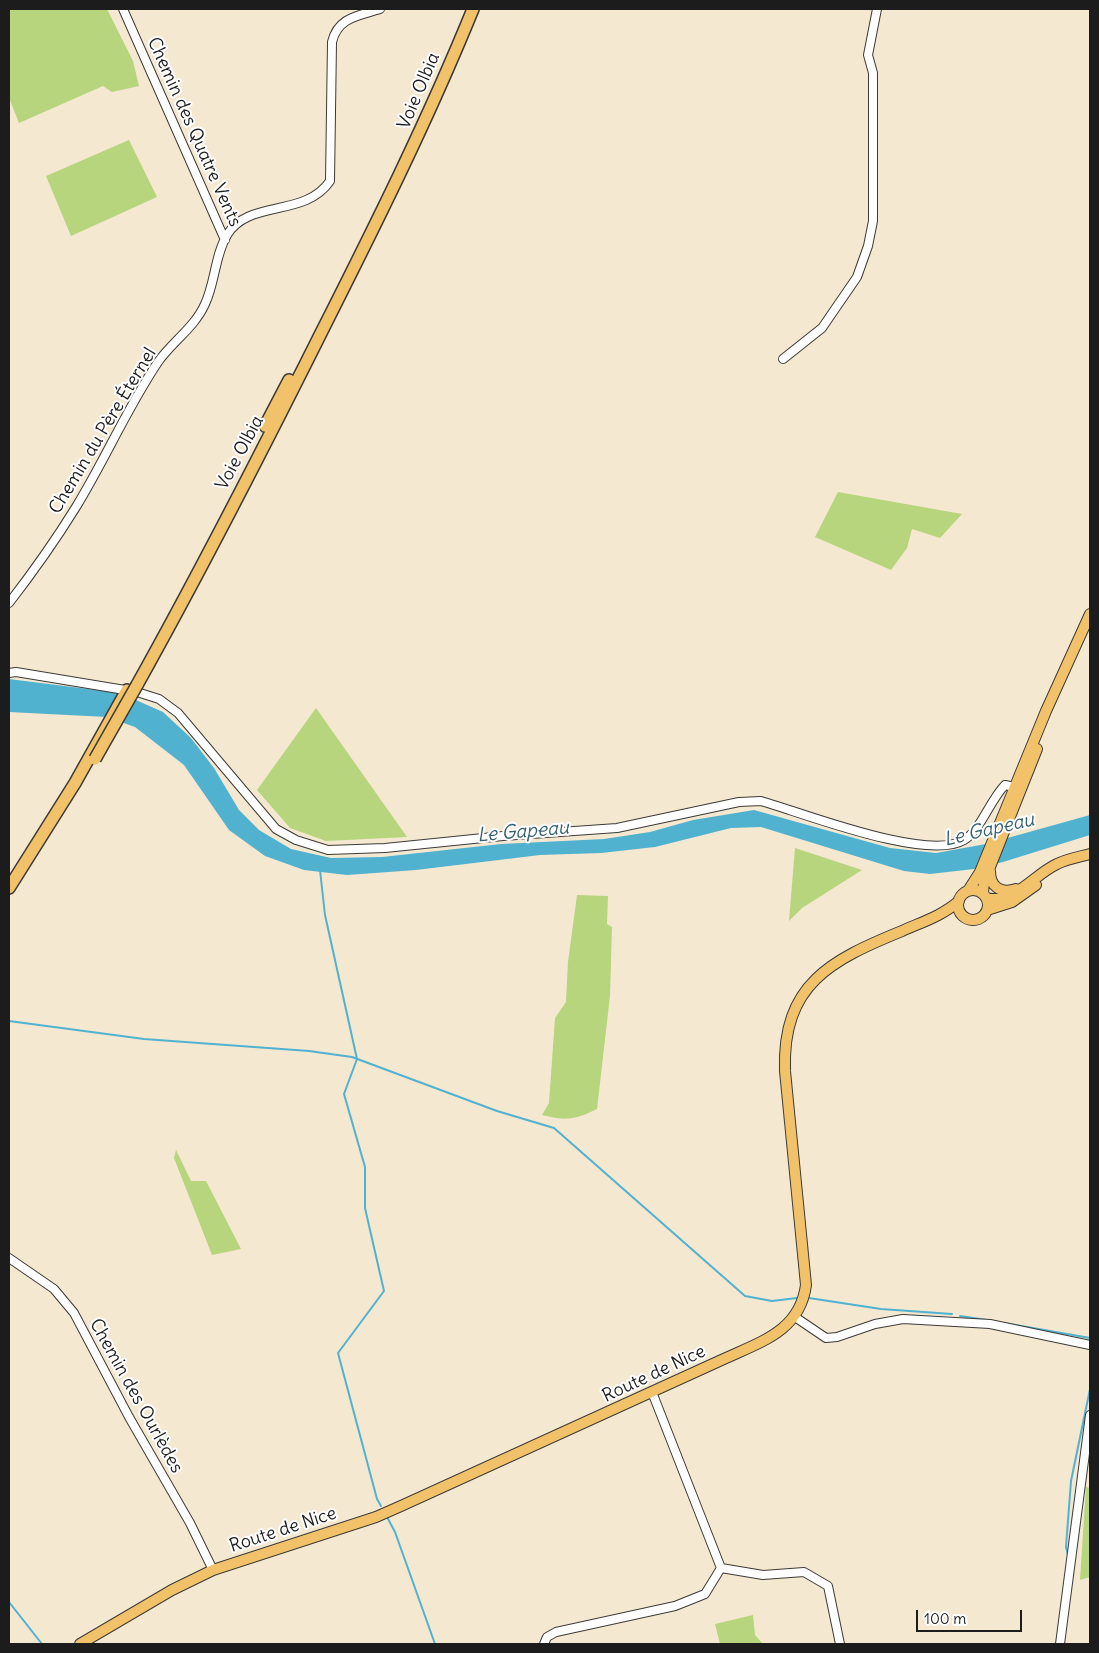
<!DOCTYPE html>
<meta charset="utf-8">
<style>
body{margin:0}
#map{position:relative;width:1099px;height:1653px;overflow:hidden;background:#f4e8d1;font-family:Delius,sans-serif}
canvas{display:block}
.frame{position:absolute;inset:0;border:10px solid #1c1c1c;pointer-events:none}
.scale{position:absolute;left:916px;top:1610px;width:106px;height:22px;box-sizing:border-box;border:2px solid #1c1c1c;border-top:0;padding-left:6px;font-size:15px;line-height:18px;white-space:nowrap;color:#1c1c1c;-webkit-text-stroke:4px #fff;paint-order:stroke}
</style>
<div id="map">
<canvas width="1099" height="1653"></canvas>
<div class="frame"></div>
<div class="scale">100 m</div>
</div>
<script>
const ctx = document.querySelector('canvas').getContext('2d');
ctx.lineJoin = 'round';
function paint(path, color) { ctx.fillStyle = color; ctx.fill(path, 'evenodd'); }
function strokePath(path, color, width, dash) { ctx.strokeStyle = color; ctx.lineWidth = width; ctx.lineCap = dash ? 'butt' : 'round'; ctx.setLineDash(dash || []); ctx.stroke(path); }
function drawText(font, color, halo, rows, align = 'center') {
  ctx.font = font + ' Delius,sans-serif'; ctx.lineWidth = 4; ctx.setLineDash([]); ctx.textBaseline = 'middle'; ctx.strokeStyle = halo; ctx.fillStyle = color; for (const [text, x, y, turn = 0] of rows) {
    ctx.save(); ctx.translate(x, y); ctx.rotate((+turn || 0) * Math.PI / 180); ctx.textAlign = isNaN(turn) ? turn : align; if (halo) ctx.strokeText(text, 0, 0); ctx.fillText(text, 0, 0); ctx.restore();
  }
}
const green = new Path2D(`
 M14 9H107L133 61 139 86 112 92 103 86 19 123 9 98V11Z
 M129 140 157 197 71 236 46 176Z
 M838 492 962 514 940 538 912 529 907 548 891 570 815 537Z
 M316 708 407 837 326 841 290 828 257 790Z
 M795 848 862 870 802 908 789 921Z
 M577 895 608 896 607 924 612 927 610 996 597 1109C575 1120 566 1121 542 1115L549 1103 555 1018 566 1002 568 962Z
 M176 1150 191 1181H206L241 1249 212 1255 174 1158Z
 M1086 1487 1090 1488V1577L1080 1580Z
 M753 1615 755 1635 763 1644H720L715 1624Z`);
const water = new Path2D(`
 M9 679 120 693 163 712 191 738 214 768 239 810 259 830 291 849 331 858 382 857 501 844 604 839 650 832 693 820 754 810 890 848 936 853 986 844 1090 815V835L1003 862 974 869 930 874 904 871 761 827 731 828 655 847 601 853 540 855 416 870 347 875 304 870 265 856 229 830 184 765 135 727 107 717 9 712Z`);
const stream = new Path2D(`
 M320 870 325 915 357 1059 344 1094 365 1167V1208L384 1291 338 1353 377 1499 381 1506
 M9 1021 144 1039 309 1051 352 1057 497 1111 554 1128 745 1296 772 1301 797 1298
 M809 1298 881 1309 952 1314
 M960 1316 987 1320
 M1004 1323 1090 1338
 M387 1517 395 1532 435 1644
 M1068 1555 1066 1547 1071 1481 1090 1389
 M9 1602 42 1644`);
const minor = new Path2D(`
 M123 9 225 240
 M783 359 822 328 857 277 868 246 873 221V73L868 55 877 9
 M9 603C33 572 55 541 76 507 105 460 127 408 158 362 172 342 195 327 205 304 215 283 215 255 227 235 248 199 305 218 330 181L332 42C338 17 358 16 380 9
 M9 673 16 672 137 692 159 699 178 713 276 829 296 840 328 850 385 848 503 836 617 828 739 802 761 801C803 813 927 862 964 840 981 830 990 800 1005 785L1019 788
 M9 1258 54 1289 74 1313 129 1417 190 1523 213 1570
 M795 1317 826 1338 837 1337 875 1324 903 1319 990 1324 1090 1345
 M652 1392 721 1568 763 1575 804 1572 828 1586 840 1644
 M544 1644 547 1637 556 1632 675 1606 705 1594 721 1568
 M1060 1644 1090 1415`);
const major = new Path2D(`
 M990 871C990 887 1001 894 1016 889
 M958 905a15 15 0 1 1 30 0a15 15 0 1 1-30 0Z
 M968 891 980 872 1046 711 1090 614
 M983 893 984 882 1037 749
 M986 898C1014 905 1033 875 1057 864 1067 859 1079 857 1090 854
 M987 910 1012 902 1036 885
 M80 1644 172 1590 213 1570 376 1517 401 1506 726 1358C763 1341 800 1330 806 1285L785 1071C782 984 831 960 902 931 922 922 942 916 959 901`);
const highway = new Path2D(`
 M265 426 289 380
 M137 685C200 572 260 455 318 339 373 230 427 122 473 9
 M9 888 75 783 127 690`);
const highwayBridge = new Path2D(`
 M95 759 137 685`);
const streetNames = [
 ["Voie Olbia",419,91,-67],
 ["Chemin des Quatre Vents",194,132,66],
 ["Chemin du Père Éternel",103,431,-59],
 ["Voie Olbia",240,453,-62],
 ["Route de Nice",654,1374,-25],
 ["Chemin des Ourlèdes",136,1396,61],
 ["Route de Nice",283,1530,-18]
];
const waterNames = [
 ["Le Gapeau",989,830,-13],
 ["Le Gapeau",523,832,-5]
];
paint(green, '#b6d57c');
paint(water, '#51b2d0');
strokePath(stream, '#51b2d0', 2);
strokePath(minor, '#3c3b37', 10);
strokePath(major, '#3c3b37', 12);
strokePath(highway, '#3c3b37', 14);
strokePath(minor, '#fff', 8);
strokePath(major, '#f2c26a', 10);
strokePath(highway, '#f2c26a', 11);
strokePath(highwayBridge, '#3c3b37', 14, []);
strokePath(highwayBridge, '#f2c26a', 11);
drawText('18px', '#1c1c1c', '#fff', streetNames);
drawText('italic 19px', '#34606d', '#fff', waterNames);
</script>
